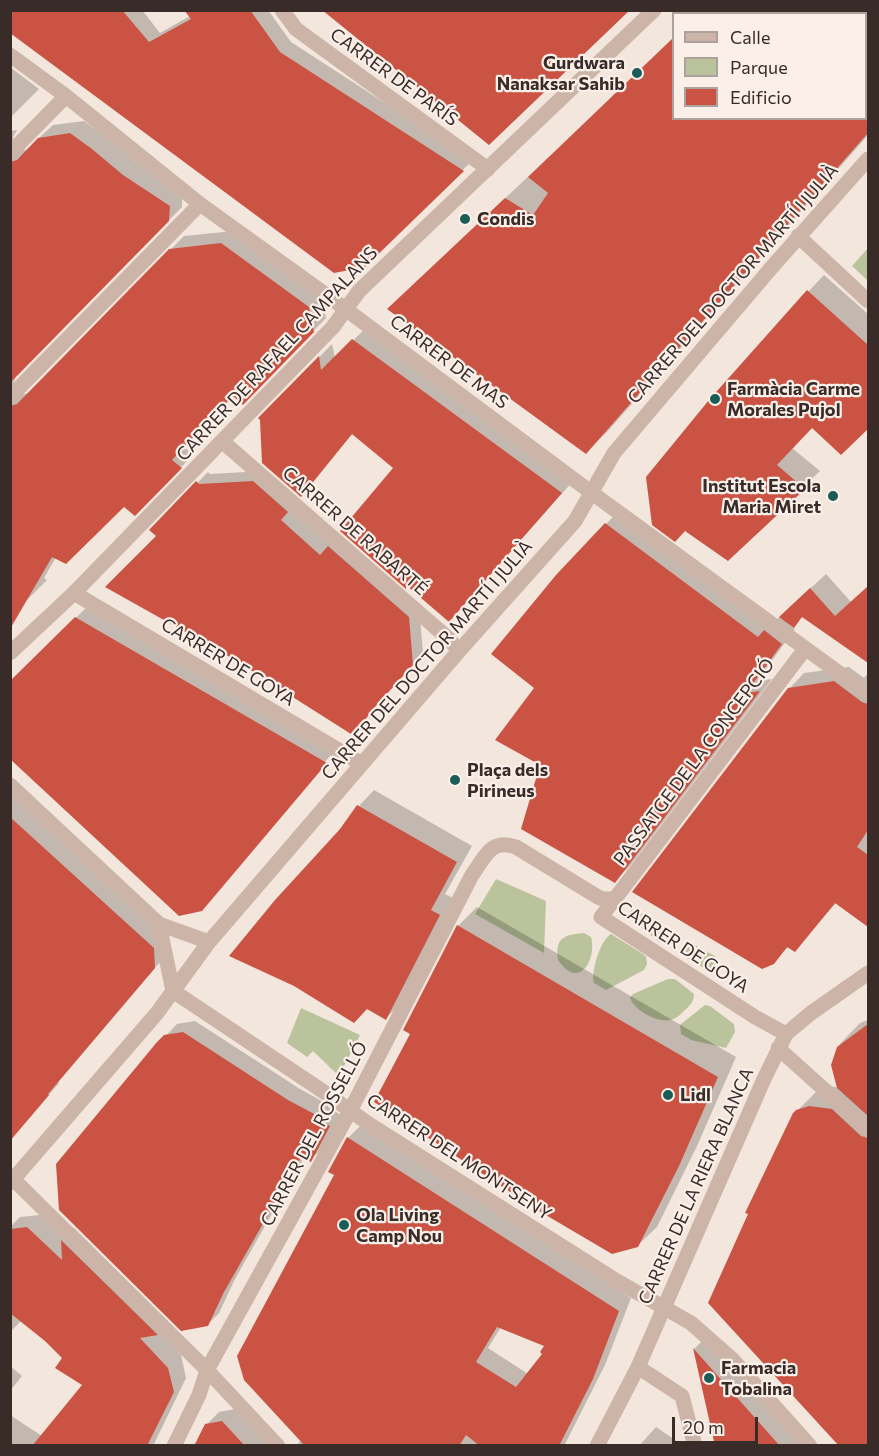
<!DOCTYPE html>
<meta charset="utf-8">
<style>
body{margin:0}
#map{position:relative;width:879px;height:1456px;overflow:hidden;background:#f3e6dc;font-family:Commissioner,sans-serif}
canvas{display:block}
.frame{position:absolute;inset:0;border:12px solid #382b28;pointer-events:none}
.legend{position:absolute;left:672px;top:12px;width:195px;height:108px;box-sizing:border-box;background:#faf0e9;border:2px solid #aca19c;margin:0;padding:8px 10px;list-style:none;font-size:18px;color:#382b28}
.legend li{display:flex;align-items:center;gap:12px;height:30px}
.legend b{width:30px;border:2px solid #aca19c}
.scale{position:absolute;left:672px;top:1417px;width:86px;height:27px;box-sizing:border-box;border:3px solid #382b28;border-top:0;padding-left:8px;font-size:18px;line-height:21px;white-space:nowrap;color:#382b28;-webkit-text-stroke:4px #faf0e9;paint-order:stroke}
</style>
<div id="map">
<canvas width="879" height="1456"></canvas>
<div class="frame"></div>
<ul class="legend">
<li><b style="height:8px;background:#ccb4a8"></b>Calle</li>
<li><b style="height:16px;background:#bbc39c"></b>Parque</li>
<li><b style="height:16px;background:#cb5343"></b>Edificio</li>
</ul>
<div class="scale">20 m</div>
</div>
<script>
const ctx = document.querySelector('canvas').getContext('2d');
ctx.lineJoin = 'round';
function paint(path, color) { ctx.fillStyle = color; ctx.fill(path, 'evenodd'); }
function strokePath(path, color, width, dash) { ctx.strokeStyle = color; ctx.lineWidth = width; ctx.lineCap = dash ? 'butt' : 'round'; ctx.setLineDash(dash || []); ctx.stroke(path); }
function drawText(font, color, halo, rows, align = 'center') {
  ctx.font = font + ' Commissioner,sans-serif'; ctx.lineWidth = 4.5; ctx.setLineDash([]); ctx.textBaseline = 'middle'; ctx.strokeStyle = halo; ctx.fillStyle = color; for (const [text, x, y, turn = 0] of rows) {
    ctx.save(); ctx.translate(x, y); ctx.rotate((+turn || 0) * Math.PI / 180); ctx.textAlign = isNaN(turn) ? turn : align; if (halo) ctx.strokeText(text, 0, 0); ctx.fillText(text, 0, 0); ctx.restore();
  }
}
const green = new Path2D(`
 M868 248V281L852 266Z
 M496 879 546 901 544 953 475 914Z
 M635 909 670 931 671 935 667 943 659 942 630 918 629 915 631 910Z
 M584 933 591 937C597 958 580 992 558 960 555 937 564 935 584 933Z
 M611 934 643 954 646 957 647 964 644 970 606 990 594 983C590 973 601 939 611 934Z
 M689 942 715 956 717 964 713 970 709 971 683 956 682 952Z
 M668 979H675L694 994C694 1001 691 1004 685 1010 681 1014 676 1019 670 1020 657 1023 634 1010 630 998L633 994Z
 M705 1005 710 1006 734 1024 735 1032 726 1048 691 1040 681 1034 680 1025Z
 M301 1008 360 1035 339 1076 313 1051 307 1057 287 1043Z`);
const shadow = new Path2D(`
 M10 10H142L160 33 190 16 186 10H268L291 42 473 160 364 266Z
 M704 10H868V135L607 432 586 452 410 288 550 156 674 118H866V14H701Z
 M10 67 39 89 10 118Z
 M84 121 105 136 136 162 182 193V207L16 375 13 385 17 392 26 394 31 391 184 236 234 231 322 294 326 318 243 403 233 394 183 446 193 455 135 514 124 505 56 557 44 578 47 580 10 617V131L17 130 13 137 16 148 26 150 53 125Z
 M824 275 868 314V428L841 453 813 427 792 448 820 471 728 559 808 292Z
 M367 327 575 479 449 620 408 585 406 587 342 531 395 468 353 433 301 495 260 418 332 344 335 358Z
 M264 471 419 606 423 653 385 694 354 732 151 530 208 472 210 474Z
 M620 510 772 624 826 574 851 602 868 587V661L803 616 792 627 795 629 757 681 772 679 629 867 615 881 542 764 536 687 606 524Z
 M89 605 339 749 332 757 330 756 210 899 10 683Z
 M849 667 864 678 868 673V913L857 917 837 902 795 950 789 946 773 963 789 689 804 673Z
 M374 790 472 846 445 894 455 899 401 1003 386 1018 342 830 359 806Z
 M10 795 165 936 166 955 58 1082 59 1083 27 1121 15 1133H10Z
 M477 907 736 1057 697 1146 657 1227 637 1246 412 1033 458 926Z
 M868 1020V1446H840L794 1114 818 1090 830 1086 839 1088 832 1065 840 1044 860 1023Z
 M195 1021 300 1089 329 1105 328 1107 341 1115 322 1149 310 1160 304 1157 235 1279 219 1313 207 1325 158 1044 177 1024Z
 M361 1125 631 1298 605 1365 564 1446H297L301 1439 336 1174 348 1138ZM501 1327 547 1345 544 1354 528 1374 488 1348Z
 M40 1215 64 1238 74 1228 169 1322 159 1332 181 1355 186 1378 153 1446H10V1415L42 1436 84 1384 64 1358 22 1320 10 1332V1227L20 1217Z
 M709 1334 809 1446H716L694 1349Z
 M10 1366 22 1376 10 1391Z
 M235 1409 270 1446H196L206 1425 219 1412Z
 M656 1427 684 1446H639Z`);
const building = new Path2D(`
 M10 10H122L149 42 191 19 184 10H250L280 52 464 171 365 267 334 273 10 33Z
 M322 10H630L489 145Z
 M674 37V118H868V133L586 454 387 309 505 198 533 215 548 193 528 177Z
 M70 133 92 149 123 175 170 206 169 221 10 383V162L17 160 38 138Z
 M221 243 309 307 314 332 243 405 233 396 205 425 172 460 182 468 135 516 124 507 66 564 52 557 10 629V406L17 404 169 249Z
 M807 290 868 345V429L841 455 812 428 777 465 805 489 728 561 685 531 675 542 652 525 646 477 709 400Z
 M352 339 562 493 449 622 406 585V589L340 531 393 468 352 434 301 497 262 463 260 420 258 418 319 356 321 370Z
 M196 481 199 484 253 481 288 512 281 520 320 555 328 546 409 617 413 665 375 707 354 734 352 733 351 734 228 656 105 587 156 536 149 530Z
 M605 523 758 637 764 630 782 644 746 693 760 691 615 883 521 829 540 765 495 740 534 688 491 654 556 575Z
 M868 586V663L802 617 794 628 779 617 810 588 835 616Z
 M75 617 327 763 202 911 179 916 10 759V681Z
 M834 681 862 702 868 704V830L857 847 868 855V927L835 903 795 952 787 947 774 964 762 969 632 892 788 688Z
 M357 805 457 862 431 910 440 915 386 1020 367 1009 354 1023 294 986 229 956 275 900 340 829Z
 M10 817 154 948 155 968 48 1094 49 1095 10 1141Z
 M457 925 718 1077 679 1166 638 1247 612 1254 539 1211 374 1102 410 1034 403 1030Z
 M868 1024V1116L837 1088 831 1065 837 1047Z
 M183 1032 288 1100 318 1116 317 1118 330 1126 311 1162 301 1157 224 1292 208 1326 181 1331 59 1210 56 1164 157 1042 164 1035Z
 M809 1106 832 1109 861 1136 868 1138V1446H839L708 1303 748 1214 745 1213 793 1113 796 1110Z
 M347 1137 619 1311 593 1379 559 1446H480L466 1435 459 1446H305L244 1380 237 1356 334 1175 328 1172ZM497 1327 544 1346 540 1352 542 1354 516 1387 476 1362Z
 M27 1227 62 1260 61 1240 158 1335 140 1338 168 1368 174 1392 147 1446H32L82 1385 55 1368 62 1358 45 1341 10 1313V1229Z
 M693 1348 780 1446H715Z
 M222 1421 245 1446H194L205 1424Z`);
const minor = new Path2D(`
 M282 10 296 29 488 169
 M10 55 66 96 200 204 332 299 592 493 868 694
 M10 153 66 96
 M798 236 868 301
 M10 397 200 204
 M223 442 450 640 459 651
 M74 593 362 764
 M10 653 74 593 333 327 359 291 654 10
 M10 785 159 924 173 991 324 1092 369 1124 617 1281 691 1323 733 1360 810 1446
 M159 924 209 942
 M786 1034 755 1017 601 917 805 649
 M778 1048 868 1129
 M10 1176 207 1370 278 1446
 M10 1183 157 1013 209 942 459 651 575 521 614 453 772 267 868 159
 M638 1367 682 1396 695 1446
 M174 1446 199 1395 207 1370 350 1111 472 875C485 858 490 838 516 847L598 897 603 899H614
 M597 1446 638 1367 764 1079 786 1034 811 1013 868 973`);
const markers = [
 [637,73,6,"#1c5c58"],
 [465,219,6,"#1c5c58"],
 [715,399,6,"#1c5c58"],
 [833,496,6,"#1c5c58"],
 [455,780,6,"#1c5c58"],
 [668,1095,6,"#1c5c58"],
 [344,1225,6,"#1c5c58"],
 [709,1378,6,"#1c5c58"]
];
const poiNames = [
 ["Gurdwara",625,63,"right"],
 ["Nanaksar Sahib",625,84,"right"],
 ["Condis",477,219],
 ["Farmàcia Carme",727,389],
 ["Morales Pujol",727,410],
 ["Institut Escola",821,486,"right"],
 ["Maria Miret",821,507,"right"],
 ["Plaça dels",467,770],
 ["Pirineus",467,791],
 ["Lidl",680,1095],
 ["Ola Living",356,1215],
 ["Camp Nou",356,1236],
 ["Farmacia",721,1368],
 ["Tobalina",721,1389]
];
const streetNames = [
 ["CARRER DE PARÍS",394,77,36],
 ["CARRER DEL DOCTOR MARTÍ I JULIÀ",733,284,-49],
 ["CARRER DE RAFAEL CAMPALANS",277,354,-47],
 ["CARRER DE MAS",449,362,37],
 ["CARRER DE RABARTÉ",355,531,41],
 ["CARRER DEL DOCTOR MARTÍ I JULIÀ",427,660,-49],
 ["CARRER DE GOYA",228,662,31],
 ["PASSATGE DE LA CONCEPCIÓ",694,762,-53],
 ["CARRER DE GOYA",683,947,33],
 ["CARRER DEL ROSSELLÓ",314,1134,-62],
 ["CARRER DEL MONTSENY",459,1157,33],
 ["CARRER DE LA RIERA BLANCA",696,1186,-66]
];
paint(green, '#bbc39c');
paint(shadow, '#0003');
paint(building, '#cb5343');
strokePath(minor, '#ccb4a8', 15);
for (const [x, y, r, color] of markers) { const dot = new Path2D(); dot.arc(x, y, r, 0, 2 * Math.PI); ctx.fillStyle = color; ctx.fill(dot); strokePath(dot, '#faf0e9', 2); }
drawText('bold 18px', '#382b28', '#faf0e9', poiNames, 'left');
drawText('18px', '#382b28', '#faf0e9', streetNames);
</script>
